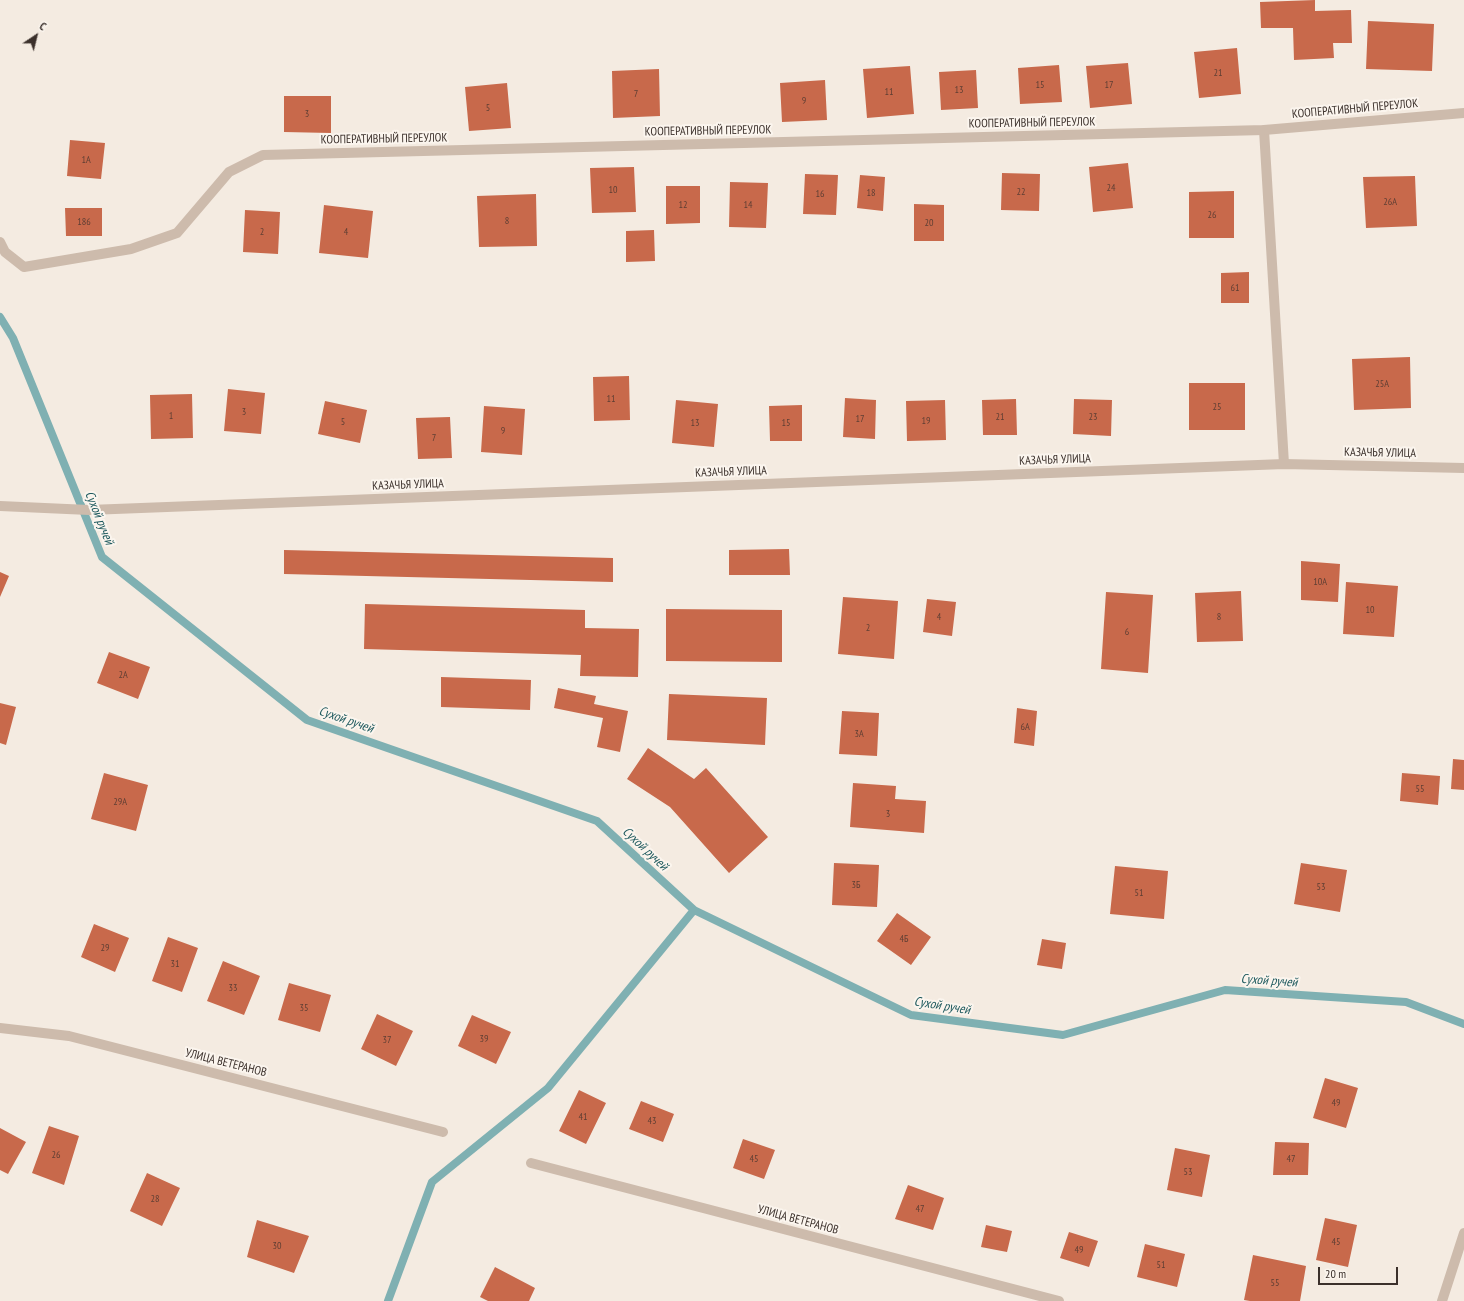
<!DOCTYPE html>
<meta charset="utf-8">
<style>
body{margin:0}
#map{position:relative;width:1464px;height:1301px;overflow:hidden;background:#f4ebe1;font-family:"PT Sans Narrow",sans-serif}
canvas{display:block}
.north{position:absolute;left:16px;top:16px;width:40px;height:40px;-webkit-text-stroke:3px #fbf5ee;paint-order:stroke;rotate:35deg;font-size:11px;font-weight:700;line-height:16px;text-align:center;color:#3b302b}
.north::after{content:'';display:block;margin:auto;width:14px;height:18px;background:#3b302b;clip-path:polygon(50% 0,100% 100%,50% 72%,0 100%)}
.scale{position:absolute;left:1318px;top:1267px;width:80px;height:18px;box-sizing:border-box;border:2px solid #3b302b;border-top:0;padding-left:5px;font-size:12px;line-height:14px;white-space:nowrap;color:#3b302b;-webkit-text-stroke:3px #fbf5ee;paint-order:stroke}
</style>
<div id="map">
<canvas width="1464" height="1301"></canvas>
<div class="north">С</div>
<div class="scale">20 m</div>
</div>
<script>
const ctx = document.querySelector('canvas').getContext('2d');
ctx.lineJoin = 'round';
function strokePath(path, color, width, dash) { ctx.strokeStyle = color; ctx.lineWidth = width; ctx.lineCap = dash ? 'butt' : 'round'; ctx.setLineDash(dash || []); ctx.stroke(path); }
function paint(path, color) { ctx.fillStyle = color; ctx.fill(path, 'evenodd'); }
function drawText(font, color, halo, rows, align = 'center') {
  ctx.font = font + ' "PT Sans Narrow",sans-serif'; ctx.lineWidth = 4; ctx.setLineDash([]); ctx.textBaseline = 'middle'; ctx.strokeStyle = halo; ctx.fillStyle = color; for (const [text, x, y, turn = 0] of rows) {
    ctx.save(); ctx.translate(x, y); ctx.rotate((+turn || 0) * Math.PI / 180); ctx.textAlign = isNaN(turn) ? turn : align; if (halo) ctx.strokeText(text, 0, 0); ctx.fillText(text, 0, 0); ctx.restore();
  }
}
const stream = new Path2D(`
 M0 317 13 338 102 557 307 720 597 821 694 910 911 1015 1063 1035 1225 990 1406 1002 1464 1024
 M388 1301 432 1182 548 1088 694 910`);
const building = new Path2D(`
 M1315 0V11L1351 10 1352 43H1333L1334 58 1294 60 1293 28H1261L1260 2Z
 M1368 21 1434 24 1432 71 1366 69Z
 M1237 48 1241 94 1199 98 1194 52Z
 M1128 63 1132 104 1090 108 1086 66Z
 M1059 65 1062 102 1020 104 1018 68Z
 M910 66 914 114 867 118 863 69Z
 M659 69 660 116 613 118 612 71Z
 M976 70 978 108 941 110 939 72Z
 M825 80 827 120 782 122 780 83Z
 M507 83 511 128 469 131 465 87Z
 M284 96H331V133L284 132Z
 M70 140 105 143 101 179 67 176Z
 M1128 163 1133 208 1093 212 1089 167Z
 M634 167 636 212 592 213 590 168Z
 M1002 173 1040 174 1039 211 1001 210Z
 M805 174 838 175 836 215 803 214Z
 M860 175 885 177 883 211 857 208Z
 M1415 176 1417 226 1366 228 1363 177Z
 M730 182 768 183 766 228 729 227Z
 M666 186H700V223L666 224Z
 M1234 191V238H1189V192Z
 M536 194 537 246 479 247 477 196Z
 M914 204 944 205V241H914Z
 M324 205 373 211 368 258 319 253Z
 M65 208H102V236H66Z
 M245 210 280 212 278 254 243 252Z
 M654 230 655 261 626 262V231Z
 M1249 272V303H1221V273Z
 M1410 357 1411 408 1354 410 1352 359Z
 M629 376 630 420 594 421 593 377Z
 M1189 383H1245V430H1189Z
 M228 389 265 393 261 434 224 431Z
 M192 394 193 438 151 439 150 395Z
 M845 398 876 400 875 439 843 437Z
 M1016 399 1017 435H983L982 400Z
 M1074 399 1112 400 1111 436 1073 434Z
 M676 400 718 404 714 447 672 443Z
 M945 400 946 440 907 441 906 401Z
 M325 401 367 410 360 443 318 434Z
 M802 405V441H770L769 406Z
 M484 406 525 409 522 455 481 452Z
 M450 417 452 458 418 459 416 418Z
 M789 549 790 575H729V550Z
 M284 550 613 558V582L284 574Z
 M1301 561 1340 564 1338 602 1301 600Z
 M0 572 9 576 0 597Z
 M1346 582 1398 586 1394 637 1343 634Z
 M1241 591 1243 641 1197 642 1195 593Z
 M1106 592 1153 595 1148 673 1101 669Z
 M843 597 898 601 894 659 838 654Z
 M927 599 956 602 952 636 923 632Z
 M365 604 585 610V628L639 629 638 677 580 676 581 655 364 649Z
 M666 609 782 610V662L666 661Z
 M109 652 150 667 138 699 97 683Z
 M441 677 531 680 530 710 441 707Z
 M558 688 596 696 594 704 628 711 620 752 597 747 603 718 554 708Z
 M669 694 767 698 765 745 667 740Z
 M0 703 16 707 6 745 0 743Z
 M1017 708 1037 711 1034 746 1014 743Z
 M842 711 879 713 877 756 839 754Z
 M648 748 694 779 706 768 768 837 729 873 670 807 627 779Z
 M1453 759 1464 760V790L1451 789Z
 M104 773 148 785 136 831 91 819Z
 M1402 773 1440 776 1438 805 1400 801Z
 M853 783 896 786 895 799 926 801 924 833 850 827Z
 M834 863 879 865 877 907 832 905Z
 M1301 863 1347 870 1340 912 1294 904Z
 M1115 866 1168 871 1164 919 1110 914Z
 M897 913 931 937 911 965 877 941Z
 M94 924 129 938 115 972 81 957Z
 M168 937 198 948 182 992 152 981Z
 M1042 939 1066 943 1062 969 1037 965Z
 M223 961 260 976 244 1015 207 1001Z
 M289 983 331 995 320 1032 278 1020Z
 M377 1014 413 1031 396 1066 361 1049Z
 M472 1015 511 1032 496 1064 458 1046Z
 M1325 1078 1358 1088 1346 1128 1313 1118Z
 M579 1090 606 1103 586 1144 559 1131Z
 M641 1101 674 1114 663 1142 629 1129Z
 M49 1126 79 1136 64 1185 32 1173Z
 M0 1128 26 1142 8 1174 0 1170Z
 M743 1139 775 1150 764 1179 733 1168Z
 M1275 1142 1309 1143 1308 1175H1273Z
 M1175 1148 1210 1155 1202 1197 1167 1190Z
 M147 1173 180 1188 162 1226 130 1211Z
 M908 1185 944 1198 933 1230 895 1219Z
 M1325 1218 1357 1225 1348 1267 1316 1260Z
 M257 1220 309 1236 294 1273 247 1257Z
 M986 1225 1012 1231 1007 1252 981 1247Z
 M1069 1232 1098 1241 1089 1267 1060 1258Z
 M1145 1244 1185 1254 1177 1287 1137 1277Z
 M1253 1255 1306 1266 1300 1301H1250L1244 1300Z
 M495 1267 535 1288 529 1301H488L480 1297Z`);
const service = new Path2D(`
 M1264 130 1284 464`);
const minor = new Path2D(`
 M0 242 5 252 24 267 131 249 177 233 229 172 263 155 1264 130 1464 113
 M0 506 89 510 1284 464 1464 468
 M0 1028 69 1036 443 1132
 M531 1163 1059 1301
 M1442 1301 1464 1233`);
const numberNames = [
 ["21",1218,73],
 ["15",1040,85],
 ["17",1109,85],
 ["13",959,90],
 ["11",889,92],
 ["7",636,94],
 ["9",804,101],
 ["5",488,108],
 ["3",307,114],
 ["1А",86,160],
 ["24",1111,188],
 ["10",613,190],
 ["22",1021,192],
 ["18",871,193],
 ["16",820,194],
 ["26А",1390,202],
 ["12",683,205],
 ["14",748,205],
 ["26",1212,215],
 ["8",507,221],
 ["186",84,222],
 ["20",929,223],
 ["2",262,232],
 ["4",346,232],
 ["61",1235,288],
 ["25А",1382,384],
 ["11",611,399],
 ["25",1217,407],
 ["3",244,412],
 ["1",171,416],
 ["21",1000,417],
 ["23",1093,417],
 ["17",860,419],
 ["19",926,421],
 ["5",343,422],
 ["13",695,423],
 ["15",786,423],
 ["9",503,431],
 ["7",434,438],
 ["10А",1320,582],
 ["10",1370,610],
 ["4",939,617],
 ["8",1219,617],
 ["2",868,628],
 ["6",1127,632],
 ["2А",123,675],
 ["6А",1025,727],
 ["3А",859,734],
 ["55",1420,789],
 ["29А",120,802],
 ["3",888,814],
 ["3Б",856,885],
 ["53",1321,887],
 ["51",1139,893],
 ["4Б",904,939],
 ["29",105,948],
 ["31",175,964],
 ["33",233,988],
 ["35",304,1008],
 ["39",484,1039],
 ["37",387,1040],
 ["49",1336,1103],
 ["41",583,1117],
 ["43",652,1121],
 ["26",56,1155],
 ["45",754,1159],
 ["47",1291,1159],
 ["53",1188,1172],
 ["28",155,1199],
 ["47",920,1209],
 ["45",1336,1242],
 ["30",277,1246],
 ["49",1079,1250],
 ["51",1161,1265],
 ["55",1275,1283]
];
const streetNames = [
 ["КООПЕРАТИВНЫЙ ПЕРЕУЛОК",1355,109,-5],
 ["КООПЕРАТИВНЫЙ ПЕРЕУЛОК",1032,123,-1],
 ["КООПЕРАТИВНЫЙ ПЕРЕУЛОК",708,131,-1],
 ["КООПЕРАТИВНЫЙ ПЕРЕУЛОК",384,139,-1],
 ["КАЗАЧЬЯ УЛИЦА",1380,453,1],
 ["КАЗАЧЬЯ УЛИЦА",1055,460,-2],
 ["КАЗАЧЬЯ УЛИЦА",731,472,-2],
 ["КАЗАЧЬЯ УЛИЦА",408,485,-2],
 ["УЛИЦА ВЕТЕРАНОВ",226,1063,14],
 ["УЛИЦА ВЕТЕРАНОВ",798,1220,15]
];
const waterNames = [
 ["Сухой ручей",99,518,68],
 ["Сухой ручей",346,720,19],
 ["Сухой ручей",645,849,43],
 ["Сухой ручей",1269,981,4],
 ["Сухой ручей",942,1006,9]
];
strokePath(stream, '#7fb0b2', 8);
paint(building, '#c8694b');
strokePath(service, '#cdbbac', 10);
strokePath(minor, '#cdbbac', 10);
drawText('10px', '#5e3e33', null, numberNames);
drawText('12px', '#3b302b', '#fbf5ee', streetNames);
drawText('italic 13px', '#1f5a5e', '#fbf5ee', waterNames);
</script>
